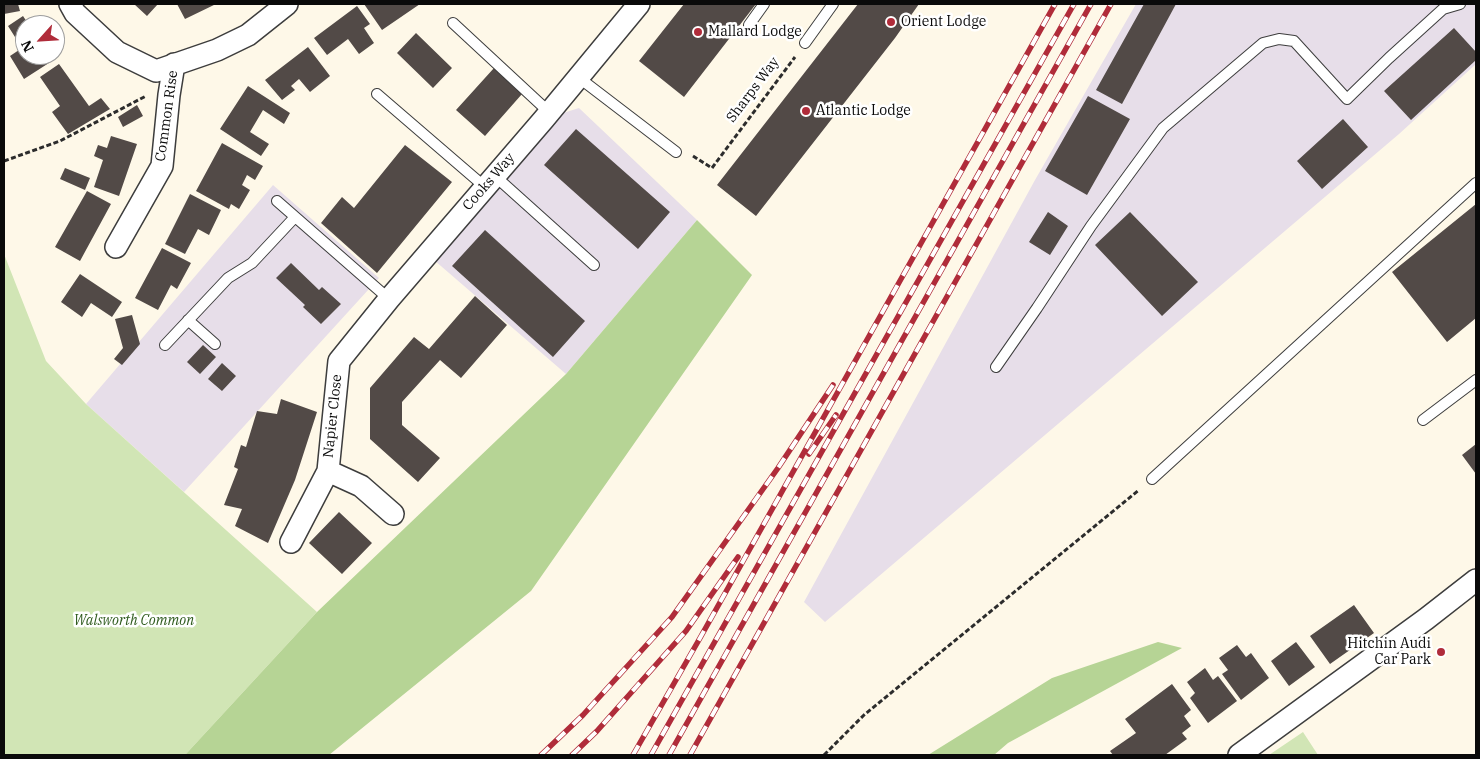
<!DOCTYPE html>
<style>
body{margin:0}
#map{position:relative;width:1480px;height:759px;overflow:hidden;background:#fef8e8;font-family:"IBM Plex Serif",serif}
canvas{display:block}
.frame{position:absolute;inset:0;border:5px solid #0a0a0a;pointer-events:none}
.north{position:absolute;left:15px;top:15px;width:50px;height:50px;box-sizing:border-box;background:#fff;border:1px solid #9d9d9d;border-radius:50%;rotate:244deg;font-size:14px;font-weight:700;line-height:20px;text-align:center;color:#0a0a0a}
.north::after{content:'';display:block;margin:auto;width:18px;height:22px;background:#b02c3a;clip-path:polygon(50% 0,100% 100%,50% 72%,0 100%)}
</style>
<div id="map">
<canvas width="1480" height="759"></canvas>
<div class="frame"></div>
<div class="north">N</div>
</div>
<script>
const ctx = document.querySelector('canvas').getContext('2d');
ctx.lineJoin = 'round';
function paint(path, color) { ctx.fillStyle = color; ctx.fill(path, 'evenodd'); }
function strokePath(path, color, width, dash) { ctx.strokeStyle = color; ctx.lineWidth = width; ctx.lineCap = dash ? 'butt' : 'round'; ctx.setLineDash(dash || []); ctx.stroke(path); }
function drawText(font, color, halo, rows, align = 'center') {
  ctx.font = font + ' "IBM Plex Serif",serif'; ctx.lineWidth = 5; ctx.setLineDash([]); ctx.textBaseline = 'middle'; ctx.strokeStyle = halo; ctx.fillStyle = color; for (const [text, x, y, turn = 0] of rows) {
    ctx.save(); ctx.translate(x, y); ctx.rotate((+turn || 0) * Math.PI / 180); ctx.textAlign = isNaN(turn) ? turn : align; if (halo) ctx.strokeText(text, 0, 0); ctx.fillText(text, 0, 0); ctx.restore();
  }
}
const industrial = new Path2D(`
 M1136 4H1476V64L1399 134 825 622 804 602 1035 180Z
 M579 108 697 220 566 374 427 254 544 119Z
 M273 185 379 278 184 492 86 404Z`);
const green = new Path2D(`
 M4 254 46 361 86 404 317 612 185 755H4Z
 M1303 732 1318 755H1269Z`);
const forest = new Path2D(`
 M697 220 752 275 531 591 329 755H185L317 612 566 374Z
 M1158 642 1182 648 1008 743 994 755H928L1052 678Z`);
const building = new Path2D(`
 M4 4H18L20 11 4 14Z
 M134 4H158L147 16Z
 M177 4H216L185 19Z
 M364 4H420L382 30Z
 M684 4H756L684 97 639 61Z
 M858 4H919L895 38 756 216 717 185Z
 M1144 4H1176L1122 104 1096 90Z
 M357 6 370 24 364 28 374 43 359 54 348 39 327 55 314 38Z
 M23 16 29 25H25V55H48L52 61 24 79 10 56 22 48 8 26Z
 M1454 28 1476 52V60L1411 120 1384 91Z
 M416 33 452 68 433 88 397 53Z
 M308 47 330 76 310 92 299 79 291 86 295 90 282 100 265 80Z
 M59 64 89 106 101 98 110 109 68 134 52 112 60 106 40 77Z
 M494 68 522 94 485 136 456 110Z
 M248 86 290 113 284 124 263 110 250 132 269 144 261 156 220 129Z
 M1088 96 1130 119 1087 195 1045 171Z
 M137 105 143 116 123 127 118 117Z
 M1343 119 1368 147 1322 189 1297 161Z
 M576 129 670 212 638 249 544 165Z
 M111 136 137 144 119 196 94 187 103 160 94 156 98 145 107 148Z
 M222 143 263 166 255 180 247 175 242 185 250 190 239 209 231 204 229 209 196 191Z
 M405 145 452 182 377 273 321 223 342 197 354 208Z
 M65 168 90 178 85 190 60 179Z
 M87 191 111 204 80 261 55 247Z
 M190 194 221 210 209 235 198 229 185 254 165 244Z
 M1476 204V318L1447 342 1392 272Z
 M1048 212 1068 226 1050 255 1029 242Z
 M1130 212 1198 282 1162 316 1095 245Z
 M485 230 585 321 553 357 452 266Z
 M162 248 191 263 177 289 171 285 158 310 135 298Z
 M291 263 319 290 322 287 341 304 321 324 303 307 305 305 276 278Z
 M80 274 122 302 112 317 91 303 82 317 61 302Z
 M475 296 507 325 461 378 440 360 402 402V425L440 458 418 482 370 439V388L414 337 429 349Z
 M132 315 140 344 122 365 114 359 123 348 115 319Z
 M203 345 216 357 200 374 187 362Z
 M222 363 236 376 222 391 208 379Z
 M281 399 317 412 295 480 268 543 235 526 242 509 224 505 238 469 234 467 241 445 246 447 257 411 277 414Z
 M1476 444V474L1462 455Z
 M339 512 372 543 342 574 309 543Z
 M1354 605 1374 633 1330 664 1310 636Z
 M1296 642 1315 667 1289 686 1271 661Z
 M1237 645 1246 657 1251 653 1269 678 1241 700 1222 674 1228 670 1219 658Z
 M1205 668 1213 680 1218 676 1237 701 1208 723 1190 698 1195 693 1187 682Z
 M1172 684 1191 710 1184 716 1191 726 1182 733 1187 739 1165 755H1113L1110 751 1136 733 1125 719Z`);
const path = new Path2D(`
 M693 156 712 168 795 57
 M4 161 60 141 146 96
 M824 755 864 715 1139 490`);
const service = new Path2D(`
 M453 23 550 113
 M749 25 764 4
 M805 43 833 4
 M578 77 676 152
 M377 94 485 187
 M495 176 594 265
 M277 201 389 299
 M188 320 215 344
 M165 345 228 278 252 263 295 217
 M996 367 1037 308 1091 226 1163 128 1263 43 1279 39 1294 41 1347 99 1389 58 1443 9 1460 4
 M1423 420 1476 380
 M1152 479 1476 183`);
const minor = new Path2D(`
 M70 4 75 13 117 52 156 71 217 50 248 35 287 4
 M116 247 162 166 169 95 174 64
 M328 471 361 486 393 514
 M291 542 328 471 339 361 389 299 544 119 639 4
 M1239 755 1426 619 1476 580`);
const rail = new Path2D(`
 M809 454 836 415
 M541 755 583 715 672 617 778 468 833 385
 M572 755 597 731 686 631 738 557
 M633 755 700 638 1055 4
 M651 755 1074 4
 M669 755 1091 4
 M690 755 1111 4`);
const markers = [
 [891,22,5,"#b02c3a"],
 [698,32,5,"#b02c3a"],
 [806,111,5,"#b02c3a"],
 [1441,652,5,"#b02c3a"]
];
const poiNames = [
 ["Orient Lodge",901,22],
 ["Mallard Lodge",708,32],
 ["Atlantic Lodge",816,111],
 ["Hitchin Audi",1431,644,"right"],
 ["Car Park",1431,660,"right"]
];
const streetNames = [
 ["Sharps Way",753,90,-53],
 ["Common Rise",167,116,-82],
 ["Cooks Way",489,182,-49],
 ["Napier Close",333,416,-84]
];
const parkNames = [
 ["Walsworth Common",134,621]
];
paint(industrial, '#e7dee9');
paint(green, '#d1e5b5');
paint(forest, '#b6d495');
paint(building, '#524a47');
strokePath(service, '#3d3d3d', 12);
strokePath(minor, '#3d3d3d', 24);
strokePath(path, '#2c2c2c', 3, [5, 2.5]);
strokePath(service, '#fff', 10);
strokePath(minor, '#fff', 21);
strokePath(rail, '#b02c3a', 5.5);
strokePath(rail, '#fff', 4, [11]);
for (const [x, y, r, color] of markers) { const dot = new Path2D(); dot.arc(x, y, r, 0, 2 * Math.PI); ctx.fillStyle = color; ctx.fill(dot); strokePath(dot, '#fff', 2); }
drawText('14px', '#0a0a0a', '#fff', poiNames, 'left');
drawText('14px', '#0a0a0a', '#fff', streetNames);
drawText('italic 14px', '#305c1f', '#fff', parkNames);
</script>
